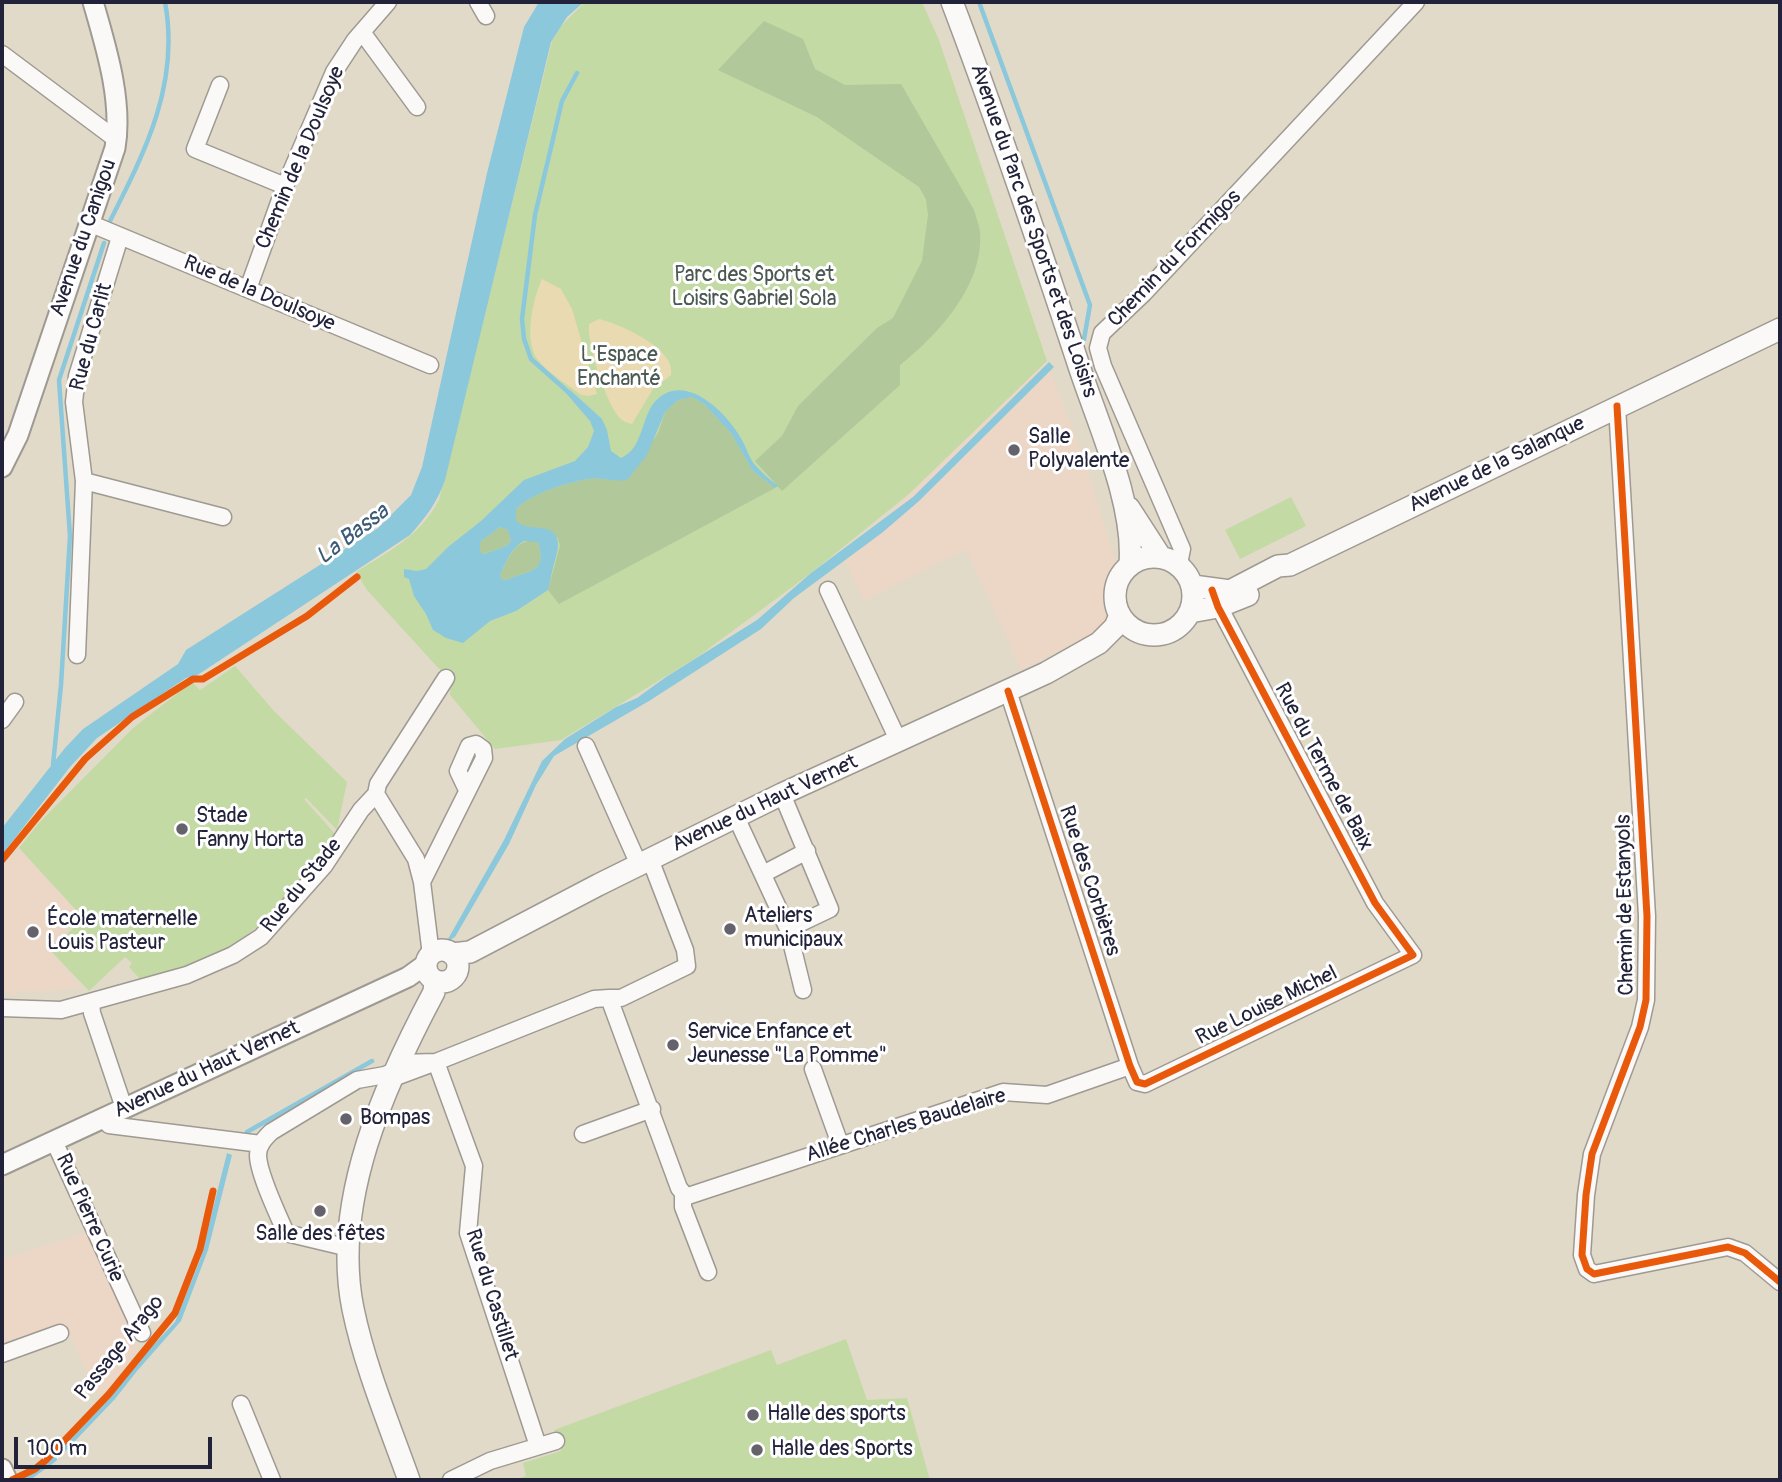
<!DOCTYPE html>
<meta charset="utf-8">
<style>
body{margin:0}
#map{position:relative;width:1782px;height:1482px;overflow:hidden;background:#e2dac8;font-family:Pangolin,sans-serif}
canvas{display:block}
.frame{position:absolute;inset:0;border:4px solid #22223b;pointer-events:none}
.scale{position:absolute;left:14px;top:1437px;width:198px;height:32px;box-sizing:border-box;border:4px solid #22223b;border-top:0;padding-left:9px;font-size:21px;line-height:24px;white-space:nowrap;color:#22223b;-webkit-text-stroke:5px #fff;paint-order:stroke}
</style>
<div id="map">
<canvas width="1782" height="1482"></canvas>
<div class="frame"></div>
<div class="scale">100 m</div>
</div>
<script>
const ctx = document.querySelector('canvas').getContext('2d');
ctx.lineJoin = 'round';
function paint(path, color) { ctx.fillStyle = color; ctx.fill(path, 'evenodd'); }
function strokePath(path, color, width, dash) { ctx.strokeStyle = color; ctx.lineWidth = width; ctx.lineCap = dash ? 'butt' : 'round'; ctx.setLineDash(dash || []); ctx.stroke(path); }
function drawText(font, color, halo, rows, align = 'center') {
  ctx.font = font + ' Pangolin,sans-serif'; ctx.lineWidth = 6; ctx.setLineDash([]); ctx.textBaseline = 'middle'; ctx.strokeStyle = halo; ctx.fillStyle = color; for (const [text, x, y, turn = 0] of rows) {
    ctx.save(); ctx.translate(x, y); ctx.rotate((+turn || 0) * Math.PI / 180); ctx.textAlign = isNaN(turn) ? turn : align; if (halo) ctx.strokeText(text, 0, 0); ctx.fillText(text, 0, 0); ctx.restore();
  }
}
const built = new Path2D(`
 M1047 361 1084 459 1118 568 1104 628 1021 670 966 549 864 601 845 561 909 494Z
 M19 849 81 916 47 948 81 987 52 991H19L12 996 2 986V867Z
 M91 1231 138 1350 101 1398 84 1367 66 1325 2 1346V1260Z`);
const green = new Path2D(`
 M585 2H922L939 40 1047 361 909 494 811 573 696 658 561 740 495 749 450 695 451 682 367 590 356 572C388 552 421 535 439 500L552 41 561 26Z
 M1291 497 1306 526 1240 559 1225 530Z
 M235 666 274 711 347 782 337 830 306 798 304 799 336 835C299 885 258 939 199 964 181 971 160 975 141 980L129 967 132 963 125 957 89 991 50 950 86 916 79 908 76 910 19 848 39 823 133 728 192 682 200 690Z
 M846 1339 867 1400 907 1398 930 1480H513L526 1476 523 1463 561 1451 554 1430 771 1350 777 1365Z`);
const forest = new Path2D(`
 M764 21 803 39 815 69 845 85 901 84 974 210C976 217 979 225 980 232 984 285 938 335 900 365V385L782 491 755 461 782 436 798 406 877 328 893 318 922 261 928 215 926 199 919 187 817 117 718 70Z
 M692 397 704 404 731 433 753 471 775 488 559 604 548 590 560 546 558 538 518 524 516 522V509C532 493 566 483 588 479 601 477 613 482 627 479L658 433 665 412 678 400Z
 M500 527 508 530 511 541 506 546 483 554 480 552V542Z
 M534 540 538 542C544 564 541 569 519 575 512 577 509 580 502 580L500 575C508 559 514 541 534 540Z`);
const sand = new Path2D(`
 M542 279 561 289 572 309 597 394 589 396 581 395C567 384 549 374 538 360 523 341 533 298 542 279Z
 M599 319C620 324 677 349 671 375L653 389 632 424C627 423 622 421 618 416 605 399 587 345 589 324Z`);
const water = new Path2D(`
 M539 2H584L567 17 551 42 445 480C437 503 426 517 410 535L196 676 186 678 97 738 70 767 2 855V828L65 748 83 729 178 664 186 650 378 528 411 495 422 467 487 173 524 27Z
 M1049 362 1054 367 919 501 883 532 794 598 761 629 649 701 554 756 536 785 509 844 455 937 450 940 448 939 504 840 542 761 565 739 616 707 637 698 666 677 757 620 811 573 913 497Z
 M570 390 602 419 607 430 611 451 621 458C642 449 641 421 653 404 681 369 723 409 739 435 745 444 748 455 754 464 761 472 769 479 778 486L775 488 753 471 731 433 704 404 692 397 678 400 665 412 647 455 627 480C613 482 601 477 588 479 566 483 532 493 516 509V521C524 528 532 527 542 528 566 532 557 553 553 568 551 575 550 583 548 590L516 611 490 621 463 643 446 638 433 630 426 614 414 596 409 579 404 577V569L417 571 426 569 448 547 481 521 524 480 575 461 588 447 594 431 590 421 565 392ZM500 527 508 530 511 541 506 546 484 554 480 552V542ZM524 541 538 542C544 564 541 569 519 575 512 577 509 580 502 580L500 575C506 562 511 548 524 541Z
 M227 1153 232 1155 208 1250 181 1321 137 1371 115 1399 55 1462 30 1480H19L48 1463 111 1397 141 1358 175 1322 200 1260Z`);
const stream = new Path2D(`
 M979 2 1090 305 1084 339
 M110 221C146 150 180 83 165 2
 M567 391 531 359 524 339 522 319 535 215 562 101 577 73
 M53 765 61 685 70 536 59 380 104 243
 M247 1132 372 1061`);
const minor = new Path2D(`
 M478 2 486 16
 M362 32 417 107
 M2 54 117 140
 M220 85 195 149 285 186
 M89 223 430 365
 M248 289 285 186 334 72 355 40 388 2
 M1617 406 1647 916 1646 1000 1640 1027 1592 1154 1586 1195 1582 1255 1587 1269 1594 1274 1728 1247 1745 1253 1780 1282
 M84 481 223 517
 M1179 564 1182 549 1103 366 1098 348 1102 333 1144 293 1416 2
 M828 590 899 742
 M77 655 84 481 74 402 77 376 120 237
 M1008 691 1130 1066 1137 1082 1145 1084 1413 955 1375 903 1215 599
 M2 720 15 702
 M586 746 639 865
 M376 794 416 859 422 882 431 955
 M782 794 830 909 788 929
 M736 817 788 929 803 990
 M763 874 807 851
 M422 882 484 758 483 749 476 744 469 746 458 771 467 790
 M609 998H621L687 966 685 950 650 859
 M91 1002 92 1013 124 1108
 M2 1008 61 1010 187 975 233 955 261 937 324 866 361 810 376 794 378 784 446 678
 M813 1069 840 1144
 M393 1078 436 1062 400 1063
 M104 1118 109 1125 261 1144
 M583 1134 652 1109
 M54 1141 142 1333
 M683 1193 688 1196 1003 1092 1047 1095 1130 1066
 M683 1193V1207L708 1272
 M349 1248 286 1233C278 1215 258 1173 258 1155 258 1145 265 1138 271 1132L357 1080 385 1075 397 1070
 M2 1354 60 1333
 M241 1404 272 1480
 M538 1446 468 1233 474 1166 436 1062 594 999 609 998 679 1188 683 1193
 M451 1480 490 1461 556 1441`);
const tertiary = new Path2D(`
 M2 467 18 435 115 148C123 101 106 47 93 2
 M2 1165 408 977 426 964
 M2 1469 7 1480`);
const secondary = new Path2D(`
 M952 2C997 120 1037 239 1077 360 1096 420 1135 502 1130 564
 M1129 508 1160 556
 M1115 596a39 39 0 1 1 78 0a39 39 0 1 1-78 0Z
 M1193 586 1230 591 1278 566 1290 565 1780 329
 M1190 612 1218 607 1248 595
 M426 966a16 16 0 1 1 32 0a16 16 0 1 1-32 0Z
 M452 954 470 952 598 885 782 794 1046 673 1099 643 1115 627 1120 615
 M409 1480C389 1424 365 1367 353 1309 331 1201 385 1084 434 992L435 981`);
const cycleway = new Path2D(`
 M1617 406 1647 916 1646 1000 1640 1027 1592 1154 1586 1195 1582 1255 1587 1269 1594 1274 1728 1247 1745 1253 1780 1282
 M1008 691 1130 1066 1137 1082 1145 1084 1413 955 1375 903 1218 607 1212 590
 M2 860 85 759 132 717 193 679H203L307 616 357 577
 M12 1480 35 1469 46 1460 109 1394 175 1313 200 1249 213 1191`);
const markers = [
 [1014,450,7,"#65626c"],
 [182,829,7,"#65626c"],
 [730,929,7,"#65626c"],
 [33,932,7,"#65626c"],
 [673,1045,7,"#65626c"],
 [346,1119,7,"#65626c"],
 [320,1211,7,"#65626c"],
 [753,1415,7,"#65626c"],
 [757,1450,7,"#65626c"]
];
const streetNames = [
 ["Chemin de la Doulsoye",301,158,-67],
 ["Avenue du Parc des Sports et des Loisirs",1033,231,71],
 ["Avenue du Canigou",84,238,-71],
 ["Chemin du Formigos",1175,259,-46],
 ["Rue de la Doulsoye",259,294,23],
 ["Rue du Carlit",92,337,-75],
 ["Avenue de la Salanque",1497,465,-26],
 ["Rue du Terme de Baix",1323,767,62],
 ["Avenue du Haut Vernet",765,804,-25],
 ["Rue des Corbières",1089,881,72],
 ["Rue du Stade",302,886,-51],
 ["Chemin de Estanyols",1626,905,-91],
 ["Rue Louise Michel",1267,1006,-26],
 ["Avenue du Haut Vernet",207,1070,-25],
 ["Allée Charles Baudelaire",906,1126,-17],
 ["Rue Pierre Curie",89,1218,66],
 ["Rue du Castillet",491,1295,73],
 ["Passage Arago",120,1348,-51]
];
const parkNames = [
 ["Parc des Sports et",754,276],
 ["Loisirs Gabriel Sola",754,300],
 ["L'Espace",619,356],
 ["Enchanté",619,380]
];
const poiNames = [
 ["Salle",1028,438],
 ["Polyvalente",1028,462],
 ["Stade",196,817],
 ["Fanny Horta",196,841],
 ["Ateliers",744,917],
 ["municipaux",744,941],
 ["École maternelle",47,920],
 ["Louis Pasteur",47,944],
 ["Service Enfance et",687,1033],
 ["Jeunesse \"La Pomme\"",687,1057],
 ["Bompas",360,1119],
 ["Salle des fêtes",320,1235,"center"],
 ["Halle des sports",767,1415],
 ["Halle des Sports",771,1450]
];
const waterNames = [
 ["La Bassa",353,535,-37]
];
paint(built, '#ecd6c5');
paint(green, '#c3daa5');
paint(forest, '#b0c89a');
paint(sand, '#e9dab1');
paint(water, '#8bc8dc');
strokePath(stream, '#8bc8dc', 4.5);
strokePath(minor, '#9e9a93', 19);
strokePath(tertiary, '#9e9a93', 23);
strokePath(secondary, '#9e9a93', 24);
strokePath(minor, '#fbf9f7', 16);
strokePath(tertiary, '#fbf9f7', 19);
strokePath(secondary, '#fbf9f7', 21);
strokePath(cycleway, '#e8590c', 7);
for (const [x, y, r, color] of markers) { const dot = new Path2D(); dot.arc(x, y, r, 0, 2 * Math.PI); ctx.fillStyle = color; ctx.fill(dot); strokePath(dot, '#fff', 2.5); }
drawText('21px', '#22223b', '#fff', streetNames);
drawText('21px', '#4b5952', '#fff', parkNames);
drawText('21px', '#22223b', '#fff', poiNames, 'left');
drawText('italic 23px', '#3a5a76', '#fff', waterNames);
</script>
